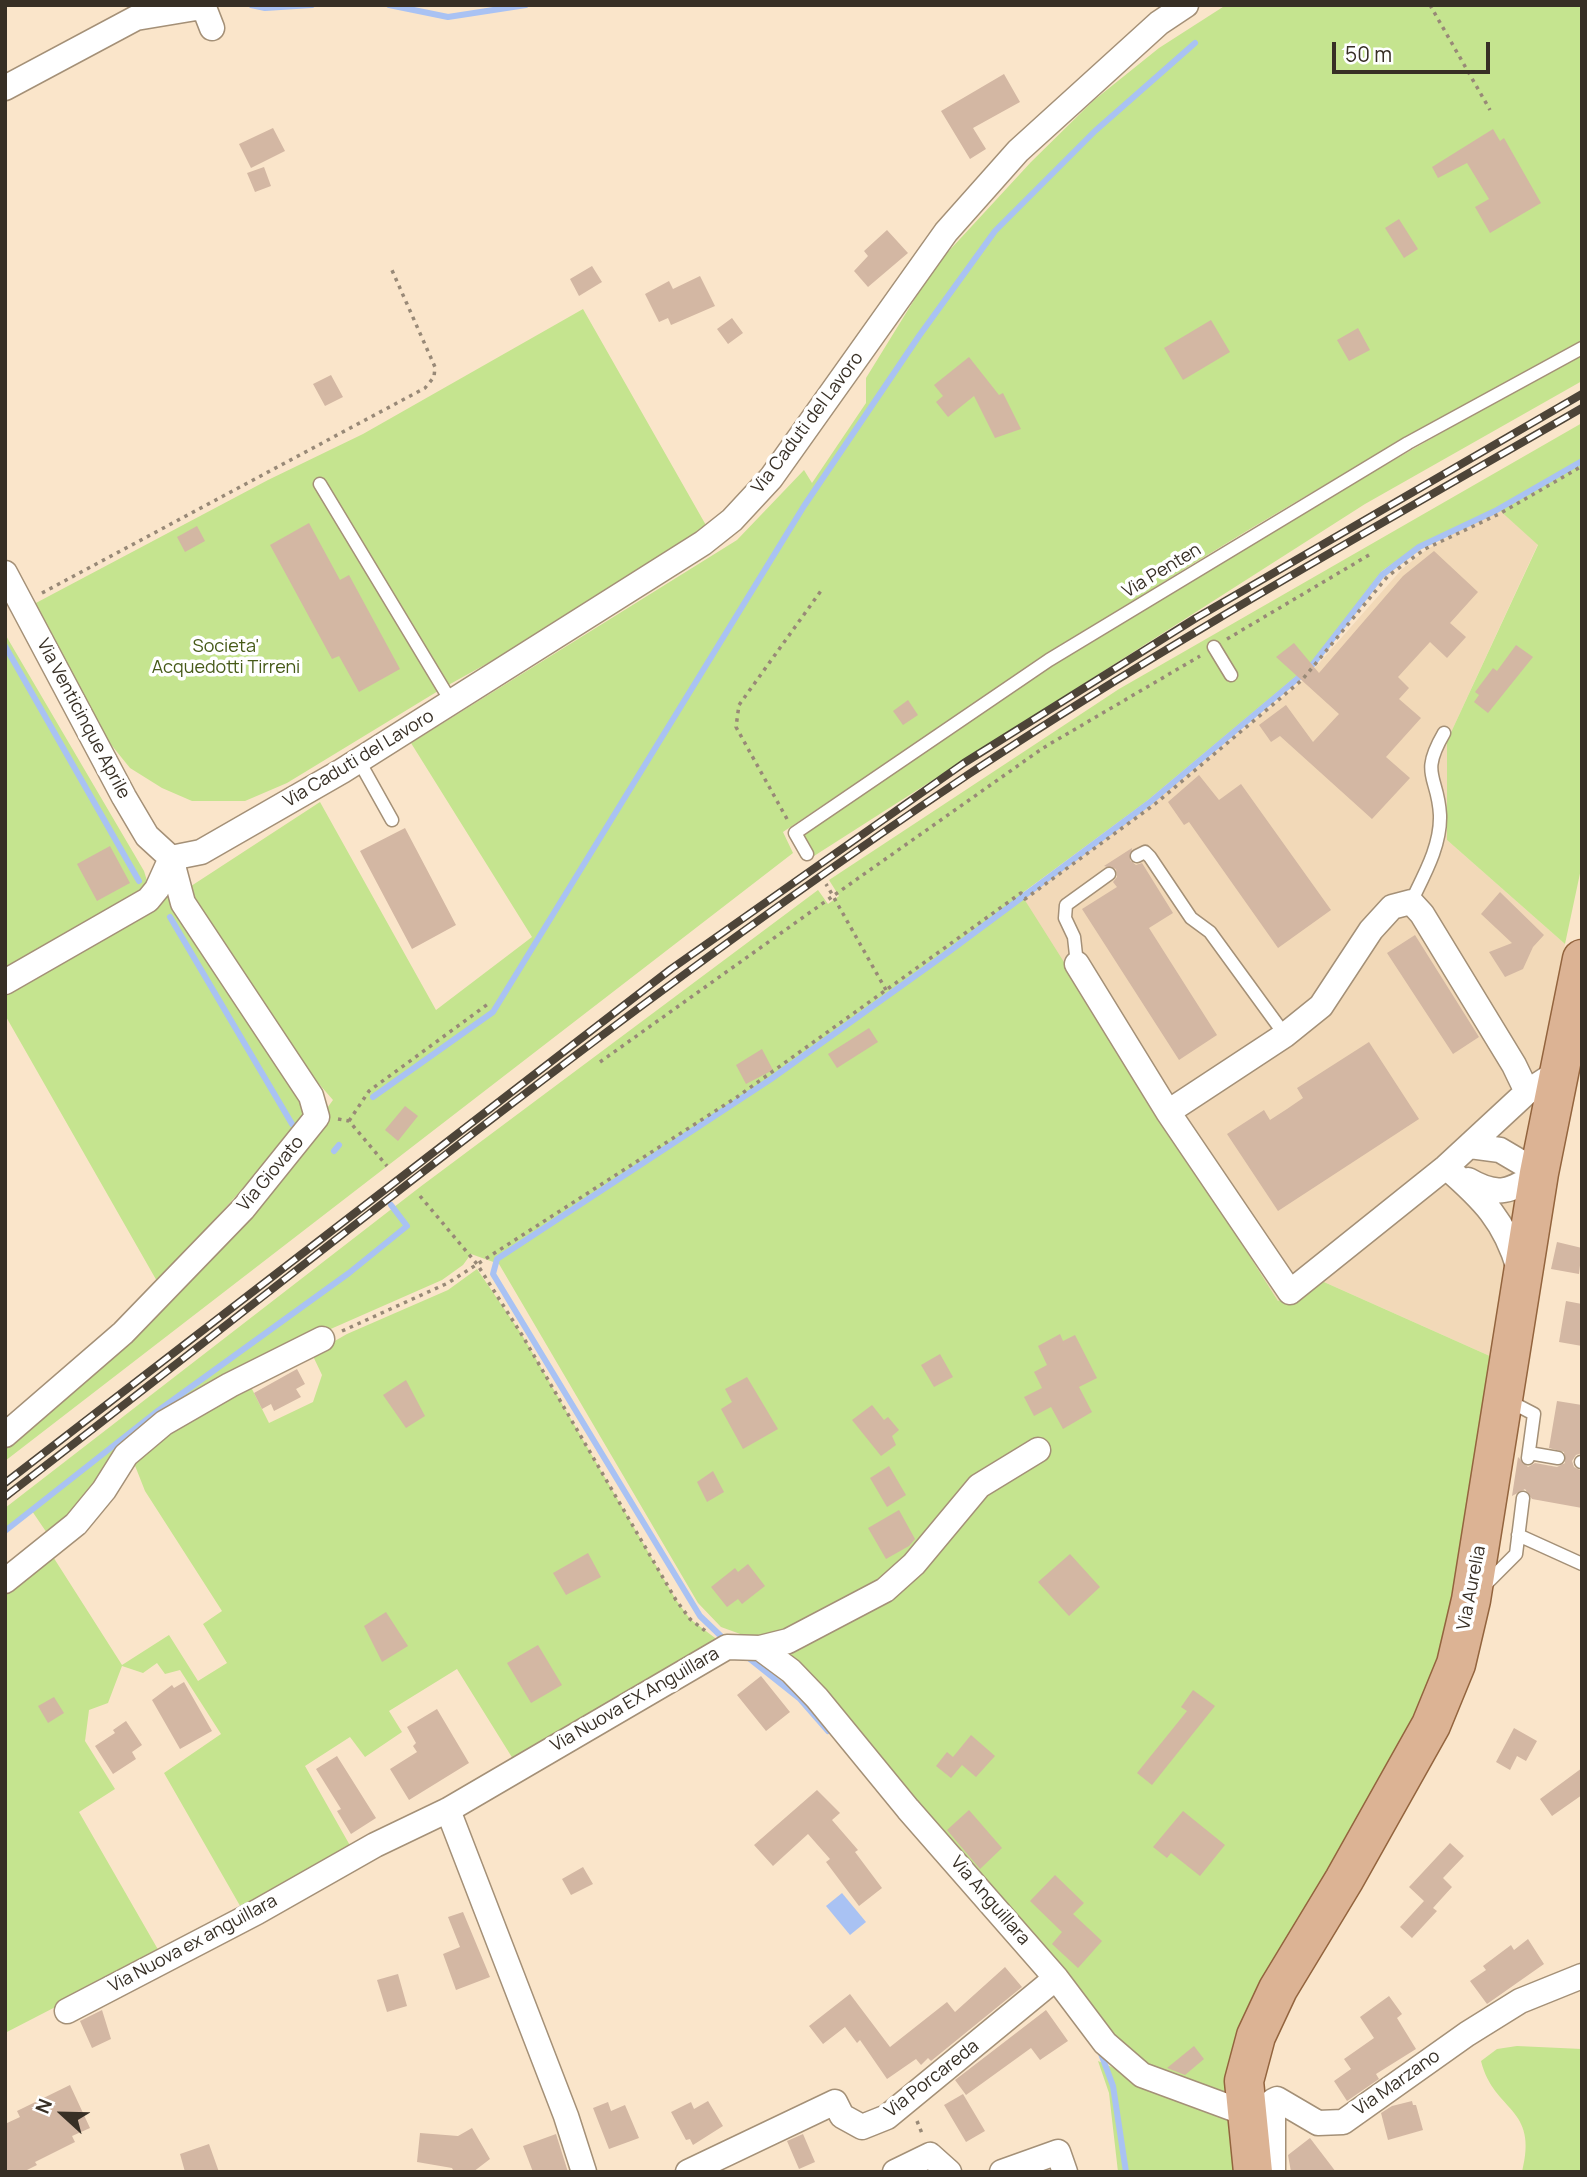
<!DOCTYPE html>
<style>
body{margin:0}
#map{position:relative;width:1587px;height:2177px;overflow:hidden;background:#fae5ca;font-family:Manrope,sans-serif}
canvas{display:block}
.frame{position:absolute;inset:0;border:7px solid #372f25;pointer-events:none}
.north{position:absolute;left:28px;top:2079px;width:70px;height:70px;-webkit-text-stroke:5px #fff;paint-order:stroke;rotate:292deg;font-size:19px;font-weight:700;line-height:28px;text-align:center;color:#372f25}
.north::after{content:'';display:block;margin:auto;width:24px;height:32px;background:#372f25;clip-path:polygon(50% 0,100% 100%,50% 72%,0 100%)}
.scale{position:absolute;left:1332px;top:42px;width:158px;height:32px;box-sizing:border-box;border:4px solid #372f25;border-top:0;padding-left:9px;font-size:21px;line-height:24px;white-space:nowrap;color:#372f25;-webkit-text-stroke:5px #fff;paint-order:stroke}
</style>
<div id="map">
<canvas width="1587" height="2177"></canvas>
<div class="frame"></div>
<div class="north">N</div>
<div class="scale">50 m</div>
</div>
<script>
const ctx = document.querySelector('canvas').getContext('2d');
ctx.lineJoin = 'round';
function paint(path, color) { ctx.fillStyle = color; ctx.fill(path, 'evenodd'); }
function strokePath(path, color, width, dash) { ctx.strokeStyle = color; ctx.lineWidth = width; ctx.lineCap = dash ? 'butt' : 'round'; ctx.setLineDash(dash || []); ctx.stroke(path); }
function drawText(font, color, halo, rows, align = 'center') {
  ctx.font = font + ' Manrope,sans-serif'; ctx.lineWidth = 7; ctx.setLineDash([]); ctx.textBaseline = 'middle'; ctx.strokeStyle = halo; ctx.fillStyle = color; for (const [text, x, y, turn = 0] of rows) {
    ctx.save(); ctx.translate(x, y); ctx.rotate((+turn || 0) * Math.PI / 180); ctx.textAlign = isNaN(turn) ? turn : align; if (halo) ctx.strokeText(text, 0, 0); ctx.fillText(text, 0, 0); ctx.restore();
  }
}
const built = new Path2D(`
 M1497 508 1538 544 1447 741V840L1565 944 1492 1357 1315 1278 1278 1301 1022 899 1153 803 1305 679 1402 569 1426 550Z`);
const green = new Path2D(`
 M1226 5H1582V340C1471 402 1359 464 1250 529 1091 625 937 729 783 832L793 853 5 1461V1444L270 1186 333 1100 285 1045 185 890 320 802 436 1010 532 937 411 743 737 540 804 470 812 483 866 403V378L935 266 1031 162 1093 101 1159 48Z
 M583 309 707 527 533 638 443 688 287 783 245 801H192L162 788 130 768 100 731 34 604 268 480 363 434Z
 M1582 352V381L1365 504 814 856 803 838 806 831 1039 673 1227 556Z
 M1582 423V864L1565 944 1447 840V741L1538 545 1497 508 1419 546 1382 571 1311 664 1147 801 1021 894 1278 1301 1315 1278 1492 1357 1464 1562 1430 1701 1225 2099 1121 2052 754 1639 721 1627 698 1603 499 1264 471 1254 463 1265 442 1280 317 1335 160 1418 51 1539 32 1511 5 1531V1508L420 1187 818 890 828 904 839 896 829 880 1119 689Z
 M5 634 144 871 148 884 143 896 11 973 5 962Z
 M168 895 274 1063 294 1082 306 1104 303 1121 158 1283 5 1015V994Z
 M477 1269 522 1335 676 1600 690 1619 727 1647 518 1767 457 1669 389 1711 402 1732 365 1757 350 1737 305 1766 352 1849 243 1911 164 1773 221 1734 180 1670 165 1674 157 1663 143 1673 122 1666 108 1703 89 1710 85 1741 115 1789 79 1812 160 1953 5 2033V1587L50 1552 122 1665 169 1635 198 1681 227 1663 203 1624 222 1611 145 1491 132 1458 158 1435 250 1385 269 1423 313 1402 322 1375 312 1354 347 1334 448 1290Z
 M1517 2046 1582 2049V2172H1522C1539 2106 1494 2113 1481 2061L1497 2049Z
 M1098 2061 1151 2084 1232 2112 1235 2172H1118L1109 2093Z`);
const water = new Path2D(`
 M842 1893 866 1922 850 1935 826 1906Z`);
const stream = new Path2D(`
 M251 5 265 8 312 5
 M389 5 448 17 526 5
 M5 646 139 881
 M170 917 292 1124
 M373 1097 493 1012 804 506 919 336 995 231 1095 131 1195 43
 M334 1151 339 1145
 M5 1531 155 1413 349 1273 407 1226 391 1205
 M726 1641 700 1616 493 1274 497 1259 771 1079 943 956 1149 803 1297 679 1313 664 1382 575 1419 547 1495 511 1582 461
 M746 1656 800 1699 828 1731
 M1100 2051 1113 2086 1126 2172`);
const building = new Path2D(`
 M1004 74 1020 102 973 128 986 149 970 159 941 111Z
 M273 128 285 151 251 168 239 144Z
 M1493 129 1500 141 1504 138 1541 203 1490 233 1475 207 1489 199 1467 163 1438 178 1432 167Z
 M264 167 271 186 255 192 247 173Z
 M1399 219 1418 249 1404 258 1385 228Z
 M887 230 908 253 868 287 854 271 868 256 864 251Z
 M592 266 602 282 579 296 570 279Z
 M700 276 715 306 671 325 668 318 659 322 645 294 669 281 673 289Z
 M732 318 743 333 728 344 717 329Z
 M1211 320 1230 352 1183 380 1164 348Z
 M1358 328 1370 350 1349 361 1337 340Z
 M969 357 999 395 1003 393 1021 429 995 438 974 396 948 417 936 402 943 396 934 385Z
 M331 375 343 397 325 406 313 384Z
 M309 523 340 580 349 575 400 669 359 692 339 656 332 659 270 545Z
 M197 526 205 541 185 552 177 537Z
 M1434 551 1478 592 1450 623 1466 637 1447 658 1430 642 1398 677 1409 688 1399 699 1421 718 1386 757 1410 778 1372 819 1280 736 1271 742 1259 725 1286 705 1313 742 1339 714 1276 657 1294 643 1319 673 1403 576Z
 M1516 645 1533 657 1488 713 1474 702 1479 695 1475 692 1493 668 1497 671Z
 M908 700 918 715 903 725 893 711Z
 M1199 775 1219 800 1241 784 1331 910 1278 948 1189 822 1184 825 1168 802Z
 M405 828 456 925 412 949 360 851Z
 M110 846 130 883 97 901 77 864Z
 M1132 848 1130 860 1136 865 1142 863 1173 913 1149 928 1217 1035 1179 1060 1082 909 1117 887 1113 882 1117 877 1116 869 1104 866Z
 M1500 892 1544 935 1533 947 1523 969 1505 977 1489 952 1512 943 1481 914Z
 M1415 935 1479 1037 1453 1054 1387 953Z
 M869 1028 878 1042 837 1068 828 1054Z
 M1369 1042 1419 1119 1278 1211 1227 1134 1264 1110 1270 1120 1287 1109 1303 1098 1297 1088Z
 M762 1049 773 1070 746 1084 736 1065Z
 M405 1106 418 1116 398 1141 385 1130Z
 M1557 1242 1582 1248 1579 1274 1551 1269Z
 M1566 1301 1582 1304V1346L1559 1342Z
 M1060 1334 1063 1341 1075 1335 1097 1378 1079 1387 1092 1412 1063 1429 1051 1407 1034 1416 1024 1397 1042 1388 1034 1372 1047 1365 1038 1346Z
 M940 1354 953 1377 934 1387 921 1365Z
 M297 1369 305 1384 296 1389 301 1397 274 1411 271 1404 262 1409 254 1393Z
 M747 1377 778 1429 743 1449 721 1409 732 1402 725 1389Z
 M406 1380 425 1416 406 1428 383 1395Z
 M1557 1401 1582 1405V1453L1576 1455 1572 1461 1574 1467 1582 1471V1508L1532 1499 1525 1489 1512 1496 1518 1457 1528 1467 1535 1463 1557 1467 1565 1463 1564 1452 1549 1448Z
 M872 1405 884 1420 888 1417 899 1430 892 1436 896 1445 881 1456 852 1420Z
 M889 1466 906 1495 887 1507 870 1478Z
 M713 1471 724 1492 707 1502 697 1482Z
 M899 1510 915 1539 909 1546 886 1559 868 1528Z
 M588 1553 601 1577 566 1595 553 1573Z
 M1070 1554 1100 1587 1069 1616 1038 1582Z
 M748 1564 765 1586 742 1604 738 1599 727 1607 711 1587 735 1568 738 1572Z
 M386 1612 408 1646 382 1662 364 1626Z
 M538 1645 562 1685 531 1703 507 1663Z
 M761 1676 790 1712 766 1731 737 1695Z
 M184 1682 212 1731 180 1749 152 1700 172 1685 174 1688Z
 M1193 1690 1215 1706 1152 1785 1137 1773 1187 1711 1181 1707Z
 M54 1697 64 1713 48 1723 38 1706Z
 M437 1709 469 1763 409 1800 390 1769 417 1752 413 1746 416 1743 407 1727Z
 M126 1721 142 1745 132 1752 136 1759 113 1774 95 1746 115 1733 113 1730Z
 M1514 1728 1537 1741 1526 1761 1517 1756 1510 1770 1496 1762Z
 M971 1735 995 1756 976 1777 962 1765 951 1778 936 1766 947 1752 953 1757Z
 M337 1756 376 1818 351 1834 337 1811 341 1809 316 1769Z
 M1582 1768V1795L1552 1816 1540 1799Z
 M817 1790 840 1813 832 1820 858 1850 855 1852 882 1888 859 1906 826 1862 830 1859 808 1834 773 1866 754 1845Z
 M969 1810 1002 1848 980 1869 947 1830Z
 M1183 1811 1225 1845 1200 1876 1171 1853 1167 1858 1153 1847Z
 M1450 1843 1464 1856 1443 1878 1452 1887 1433 1908 1437 1911 1412 1938 1400 1927 1424 1901 1409 1887Z
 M583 1867 593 1884 571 1895 562 1879Z
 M1055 1875 1084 1903 1073 1914 1102 1941 1078 1968 1052 1944 1062 1932 1030 1901Z
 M463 1912 490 1977 456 1990 443 1954 460 1947 448 1917Z
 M1528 1939 1544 1964 1487 2004 1470 1981 1486 1970 1483 1966 1511 1945 1514 1950Z
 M1005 1967 1022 1987 931 2061 928 2058 921 2065 916 2059 887 2079 860 2040 857 2043 845 2027 823 2044 809 2026 850 1994 890 2047 947 2002 955 2012Z
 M398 1974 407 2006 387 2012 377 1980Z
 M1389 1996 1402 2014 1397 2018 1416 2049 1376 2074 1379 2079 1347 2101 1334 2081 1351 2069 1344 2059 1374 2038 1360 2017Z
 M102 2010 111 2039 92 2048 80 2021Z
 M1046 2010 1068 2041 1040 2060 1031 2048 966 2095 955 2080Z
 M1194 2046 1204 2059 1185 2075 1167 2068Z
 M70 2085 90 2128 72 2136 75 2142 35 2162 37 2165 23 2172H5V2124L20 2117 17 2111Z
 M963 2094 985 2131 966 2142 944 2105Z
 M708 2101 723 2126 693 2145 690 2139 686 2140 671 2112 691 2102 694 2109Z
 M1412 2101 1413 2105H1416L1423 2130 1388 2140 1381 2113 1392 2106Z
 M608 2102 611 2111 625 2105 639 2138 609 2149 593 2108Z
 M472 2128 490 2159 473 2172H454L452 2168 417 2162 420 2133 458 2136Z
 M556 2134 568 2172H533L523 2146Z
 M803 2134 815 2162 799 2169 787 2141Z
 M1310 2138 1336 2172H1291L1288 2155Z
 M209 2144 219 2172H185L180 2154Z`);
const path = new Path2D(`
 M1430 5 1490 110
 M42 593 425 388 434 377 435 367 391 268
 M1227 639 1369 555
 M787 819 736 727 739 705 823 588
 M886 990 833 896 1043 748 1200 656
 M600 1062 833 896 826 884
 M338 1119 349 1121 387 1166
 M349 1121 369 1091 488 1004
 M420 1196 477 1264 522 1335 676 1600 690 1619 708 1633
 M342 1331 448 1283 737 1097 1021 893 1025 899 1155 804 1302 680 1388 576 1425 549 1501 513 1582 466
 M917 2121 923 2136`);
const lane = new Path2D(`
 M320 484 452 703
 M1214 647 1231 675
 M359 761 392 820
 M807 854 795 833 1049 660 1408 443 1582 348
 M1137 856 1145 852 1150 857 1191 918 1210 932 1285 1035
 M1411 902C1424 875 1441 846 1440 815 1438 775 1419 776 1444 733
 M1077 964 1074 937 1065 918 1066 905 1109 874
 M1509 1401 1534 1414 1528 1458
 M1529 1453 1558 1458
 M1581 1462H1582
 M1518 1535 1582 1564
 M1483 1587 1516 1554 1523 1498`);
const street = new Path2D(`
 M5 88 136 18 196 8 205 10 212 28
 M5 573 124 797 147 836 171 858
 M171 858 201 852 342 771 703 543 732 520 771 478 946 232 1018 151 1159 23 1186 5
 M1077 964 1168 1112 1290 1292 1446 1167 1527 1092 1559 1071
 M5 982 148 900 157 889 171 858
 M1168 1112 1285 1035 1321 1006 1371 930 1392 907 1411 902 1422 914 1514 1065 1527 1092
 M1470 1146 1500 1150 1539 1173
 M1446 1167C1483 1199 1505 1221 1519 1269
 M1468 1180C1499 1198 1510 1191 1539 1173
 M5 1435 123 1333 243 1209 317 1117 311 1096 183 903 171 858
 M5 1581 76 1524 104 1490 126 1455 164 1423 230 1385 322 1339
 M760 1648 791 1671 817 1698 908 1809 1056 1978 1105 2043 1142 2075 1245 2113
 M448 1810 566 2116 584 2172
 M67 2011 257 1912 375 1845 448 1810 727 1647 760 1648 788 1641 885 1590 914 1564 979 1486 1038 1450
 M688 2172 835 2102 842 2116 862 2127 887 2117 1056 1978
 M895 2172 930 2155 949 2172
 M1002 2172 1058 2152 1065 2172
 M1273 2172V2101L1277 2099 1318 2123 1343 2122 1467 2034 1520 2001 1582 1976`);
const primary = new Path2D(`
 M1253 2172 1244 2081 1256 2036 1278 1989 1344 1880 1431 1725 1456 1664 1471 1600 1539 1173 1582 959`);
const rail = new Path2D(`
 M5 1483 671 969 964 763 1196 618 1582 394
 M5 1497C323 1252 635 997 969 774 1167 643 1376 527 1582 408`);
const streetNames = [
 ["Via Caduti del Lavoro",808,423,-53],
 ["Via Penten",1162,571,-31],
 ["Via Venticinque Aprile",83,719,62],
 ["Via Caduti del Lavoro",359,759,-31],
 ["Via Giovato",271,1174,-50],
 ["Via Aurelia",1472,1588,-79],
 ["Via Nuova EX Anguillara",635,1700,-30],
 ["Via Anguillara",990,1901,49],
 ["Via Nuova ex anguillara",193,1944,-28],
 ["Via Porcareda",932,2079,-38],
 ["Via Marzano",1397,2083,-35]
];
const parkNames = [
 ["Societa'",226,647],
 ["Acquedotti Tirreni",226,668]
];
paint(built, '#f2d9b8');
paint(green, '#c5e48f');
paint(water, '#a9c2f3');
strokePath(stream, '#a9c2f3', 6);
paint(building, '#d3b7a3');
strokePath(lane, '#a49077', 15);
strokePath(street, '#a49077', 27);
strokePath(primary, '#93643e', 41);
strokePath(path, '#988977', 3.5, [3.5, 5]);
strokePath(lane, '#fff', 12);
strokePath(street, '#fff', 24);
strokePath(primary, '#dcb394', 38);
strokePath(rail, '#4d4438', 8);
strokePath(rail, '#fff', 5, [16]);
drawText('18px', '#372f25', '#fff', streetNames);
drawText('18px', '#465a18', '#fff', parkNames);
</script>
